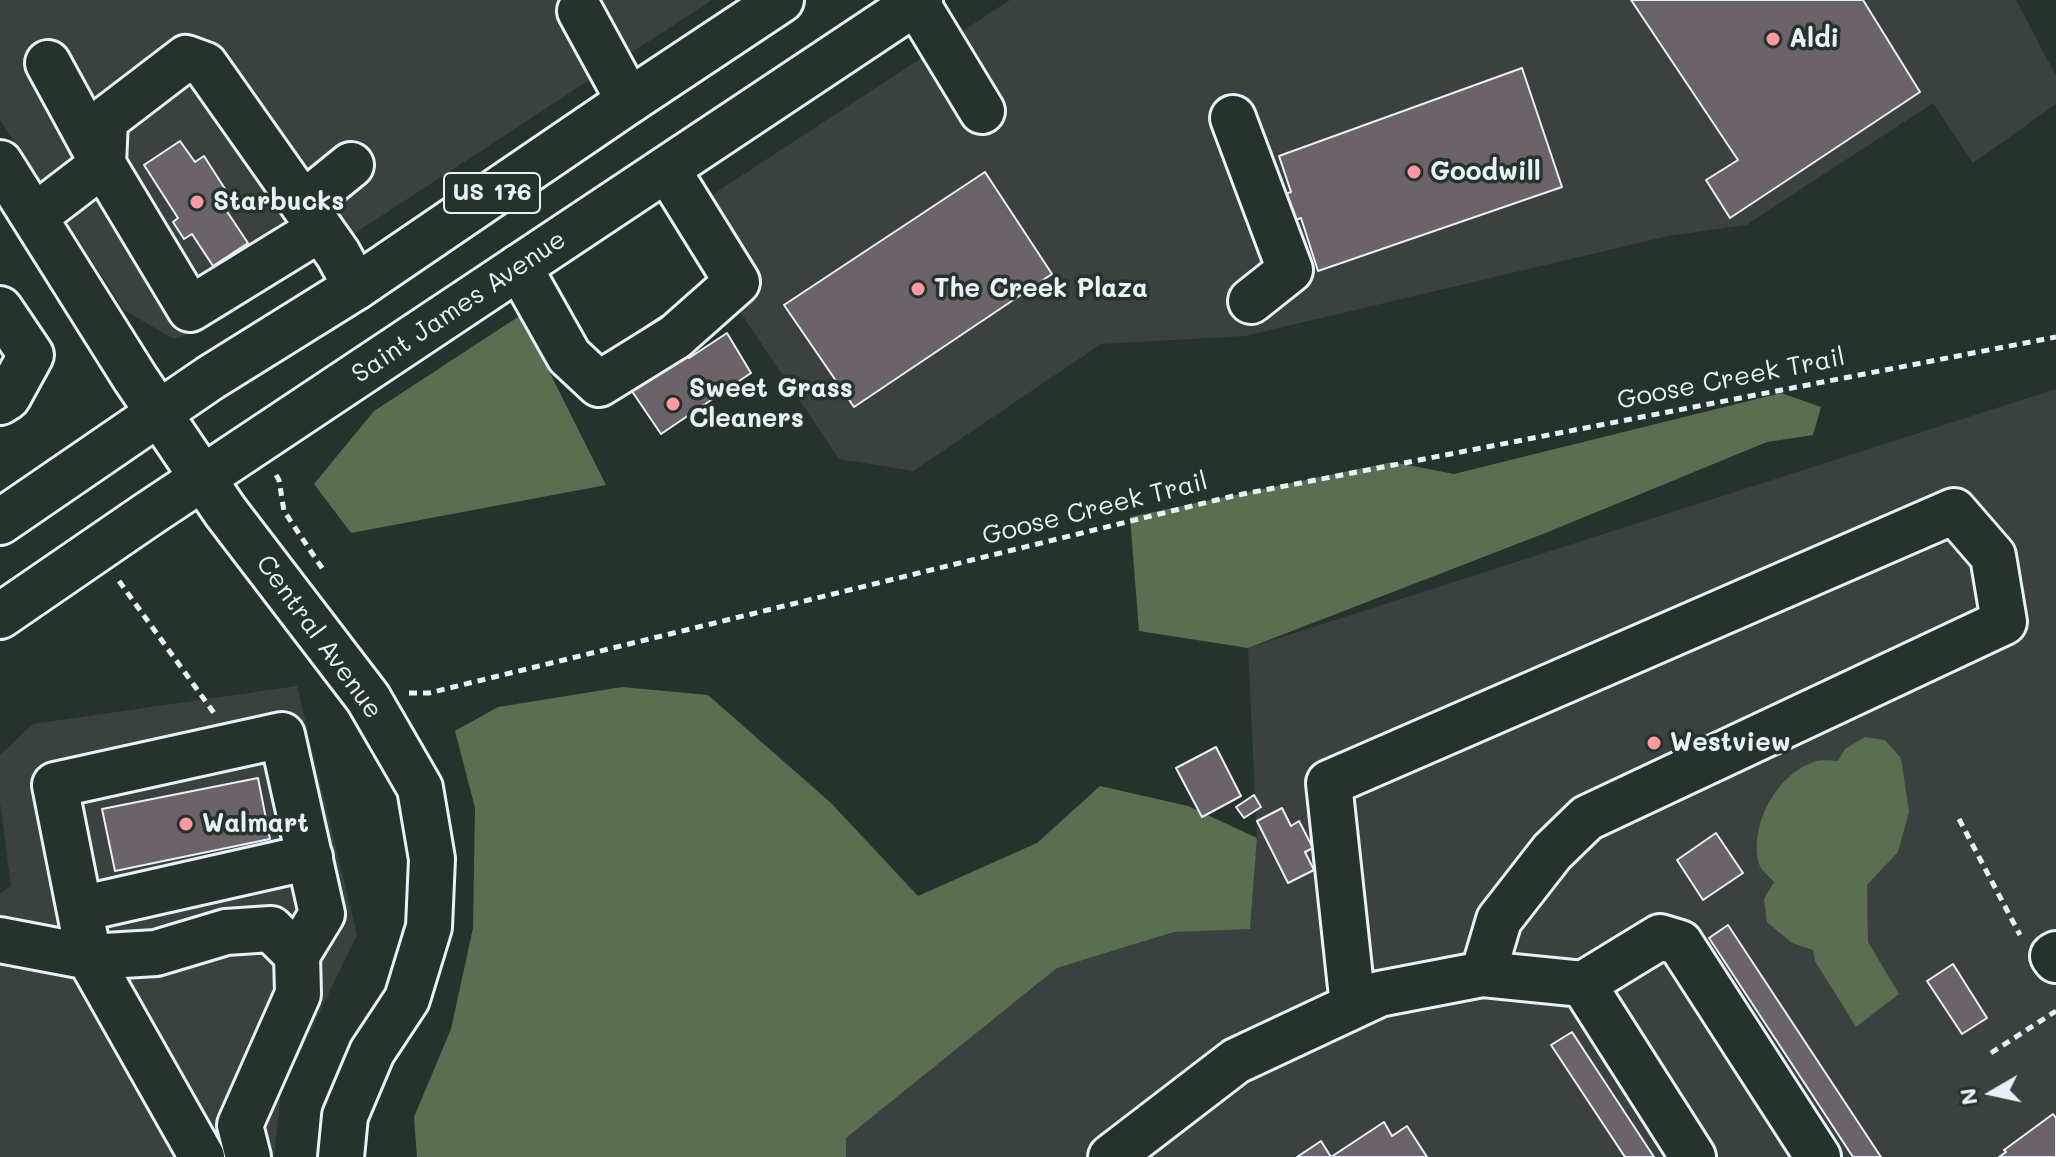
<!DOCTYPE html>
<style>
body{margin:0}
#map{position:relative;width:2056px;height:1157px;overflow:hidden;background:#26332d;font-family:Mali,sans-serif}
canvas{display:block}
.north{position:absolute;left:1952px;top:1053px;width:80px;height:80px;-webkit-text-stroke:6px #26332d;paint-order:stroke;rotate:261deg;font-size:22px;font-weight:700;line-height:32px;text-align:center;color:#e8f1f8}
.north::after{content:'';display:block;margin:auto;width:28px;height:36px;background:#e8f1f8;clip-path:polygon(50% 0,100% 100%,50% 72%,0 100%)}
</style>
<div id="map">
<canvas width="2056" height="1157"></canvas>
<div class="north">N</div>
</div>
<script>
const ctx = document.querySelector('canvas').getContext('2d');
ctx.lineJoin = 'round';
function paint(path, color) { ctx.fillStyle = color; ctx.fill(path, 'evenodd'); }
function strokePath(path, color, width, dash) { ctx.strokeStyle = color; ctx.lineWidth = width; ctx.lineCap = dash ? 'butt' : 'round'; ctx.setLineDash(dash || []); ctx.stroke(path); }
function drawText(font, color, halo, rows, align = 'center') {
  ctx.font = font + ' Mali,sans-serif'; ctx.lineWidth = 7; ctx.setLineDash([]); ctx.textBaseline = 'middle'; ctx.strokeStyle = halo; ctx.fillStyle = color; for (const [text, x, y, turn = 0] of rows) {
    ctx.save(); ctx.translate(x, y); ctx.rotate((+turn || 0) * Math.PI / 180); ctx.textAlign = isNaN(turn) ? turn : align; if (halo) ctx.strokeText(text, 0, 0); ctx.fillText(text, 0, 0); ctx.restore();
  }
}
const built = new Path2D(`
 M0 0H712L222 320 174 339 124 310 0 120Z
 M1010 0H2016L2056 76V104L1973 163 1933 103 1746 225 1668 236 1245 336 1101 344 913 471 839 459 677 218Z
 M2056 389V1157H846V1138L1057 968 1174 932 1250 928 1257 838 1248 648Z
 M297 686 357 935 281 1092 274 1157H0V894L11 886 0 802V755L33 724Z`);
const green = new Path2D(`
 M521 315 606 485 351 533 314 484 374 411Z
 M1781 393 1821 407 1813 435 1767 442 1548 532 1248 648 1139 631 1130 517 1392 462 1454 474Z
 M622 687 708 695 831 803 918 896 1037 843 1100 786 1188 806 1257 838 1250 929 1174 932 1057 968 846 1138V1157H417L414 1117 451 1029 473 928 475 808 455 731 498 707Z
 M1865 737 1885 740 1901 758 1909 812 1898 852 1867 885 1868 942 1899 994 1856 1027 1815 961 1813 950 1792 943 1767 922 1764 899 1774 882C1769 876 1760 870 1759 863 1749 825 1777 774 1814 762 1821 759 1831 761 1838 761L1845 749Z`);
const building = new Path2D(`
 M1631 0H1863L1920 92 1730 218 1706 180 1738 160Z
 M1522 68 1562 187 1318 271 1301 218 1252 236 1242 208 1291 192 1279 156Z
 M180 141 195 162 204 156 227 192 218 198 248 243 213 266 192 234 184 239 173 222 178 218 144 165Z
 M985 172 1052 274 854 407 784 305Z
 M662 316 689 358 727 333 751 373 661 434 606 353Z
 M1216 747 1241 796 1202 817 1176 768Z
 M258 778 270 839 115 871 102 809Z
 M1254 795 1261 807 1244 818 1236 807Z
 M1282 808 1291 826 1299 821 1313 848 1305 852 1314 870 1288 883 1257 821Z
 M1716 833 1743 873 1703 900 1677 860Z
 M1728 925 1881 1157H1853L1709 938Z
 M1953 964 1987 1018 1962 1034 1927 981Z
 M1572 1032 1654 1157H1625L1551 1045Z
 M2053 1114 2056 1118V1157H1999L2006 1152 2004 1150Z
 M1384 1122 1392 1136 1407 1126 1427 1157H1331Z
 M1321 1141 1331 1157H1297Z`);
const path = new Path2D(`
 M276 475 279 480 284 511 324 571
 M119 581 214 713
 M409 693H429L1233 496 2056 337
 M1959 819 2020 935
 M1991 1053 2056 1011`);
const minor = new Path2D(`
 M916 2 982 111
 M580 11 629 101
 M48 63 103 164 190 309 320 229
 M1233 118 1290 270 1251 301
 M0 163 135 378 225 511 368 698 420 788 432 859 429 927 407 999 372 1052 345 1116 341 1157
 M303 204 351 165
 M34 217 103 164 105 120 186 58 205 65 338 254 356 287
 M519 267 569 356 599 384 675 337 737 282 667 169
 M0 309 31 355 8 397 0 402
 M80 909 310 857
 M0 940 89 957 156 953 226 932 271 929 297 955 298 994 240 1125 248 1157
 M2056 954 2053 956 2056 960
 M1583 984 1693 1157
 M1353 1006 1329 783 1954 511 1993 556 2004 622 1587 818 1552 852 1499 920 1483 974
 M202 1157 89 957 55 785 282 735 322 914 297 955
 M1111 1157 1236 1061 1379 994 1483 974 1583 984 1660 937 1680 943 1818 1157`);
const major = new Path2D(`
 M0 522 210 378 356 287 629 101 781 0
 M0 616 147 515 920 0`);
const markers = [
 [1773,39,8,"#ff9aa2"],
 [1414,172,8,"#ff9aa2"],
 [197,202,8,"#ff9aa2"],
 [918,289,8,"#ff9aa2"],
 [673,404,8,"#ff9aa2"],
 [1654,743,8,"#ff9aa2"],
 [186,824,8,"#ff9aa2"]
];
const shields = [
 [492,193,96]
];
const shieldNames = [
 ["US 176",492,193]
];
const poiNames = [
 ["Aldi",1789,39],
 ["Goodwill",1430,172],
 ["Starbucks",213,202],
 ["The Creek Plaza",934,289],
 ["Sweet Grass",689,389],
 ["Cleaners",689,419],
 ["Westview",1670,743],
 ["Walmart",202,824]
];
const streetNames = [
 ["Saint James Avenue",459,307,-34],
 ["Goose Creek Trail",1731,379,-11],
 ["Goose Creek Trail",1095,509,-14],
 ["Central Avenue",319,637,54]
];
paint(built, '#3b413f');
paint(green, '#5a6e51');
paint(building, '#6c6269');
strokePath(building, '#e8f1f8', 2);
strokePath(minor, '#e8f1f8', 50);
strokePath(major, '#e8f1f8', 50);
strokePath(path, '#e8f1f8', 5, [8, 6]);
strokePath(minor, '#26332d', 44);
strokePath(major, '#26332d', 44);
for (const [x, y, r, color] of markers) { const dot = new Path2D(); dot.arc(x, y, r, 0, 2 * Math.PI); ctx.fillStyle = color; ctx.fill(dot); strokePath(dot, '#26332d', 3); }
for (const [x, y, w] of shields) { const box = new Path2D(); box.roundRect(x - w / 2, y - 20, w, 40, 6); ctx.fillStyle = '#26332d'; ctx.fill(box); strokePath(box, '#e8f1f8', 2); }
drawText('bold 24px', '#e8f1f8', null, shieldNames);
drawText('bold 26px', '#e8f1f8', '#26332d', poiNames, 'left');
drawText('26px', '#e8f1f8', '#26332d', streetNames);
</script>
